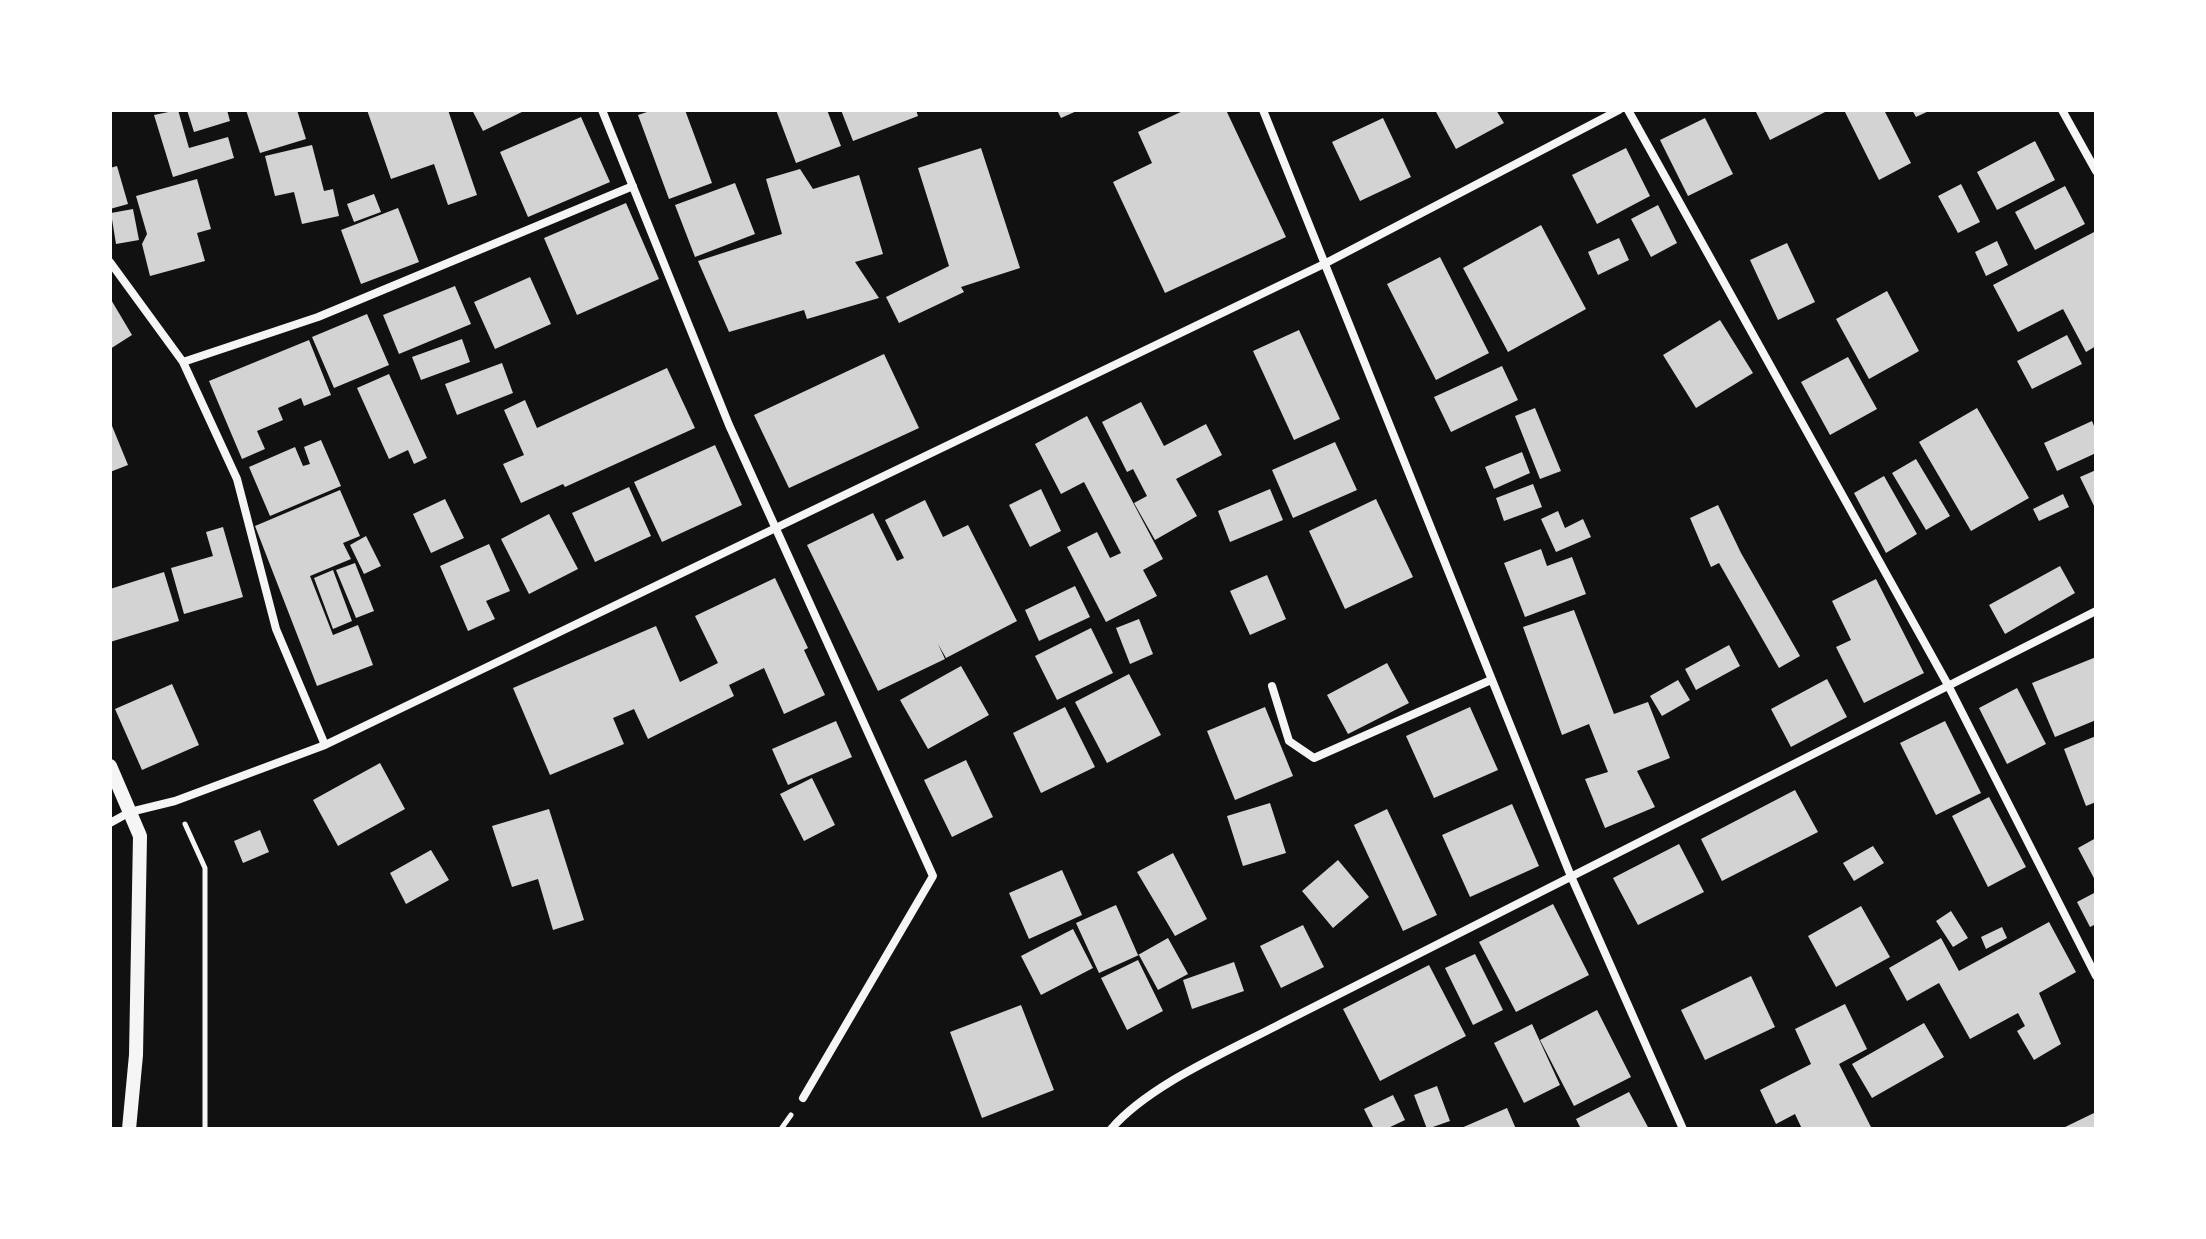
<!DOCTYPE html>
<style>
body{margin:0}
#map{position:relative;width:2206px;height:1239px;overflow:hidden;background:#111;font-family:"Noto Sans",sans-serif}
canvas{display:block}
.frame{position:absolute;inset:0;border:112px solid #fff;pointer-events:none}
</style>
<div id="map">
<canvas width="2206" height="1239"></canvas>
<div class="frame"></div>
</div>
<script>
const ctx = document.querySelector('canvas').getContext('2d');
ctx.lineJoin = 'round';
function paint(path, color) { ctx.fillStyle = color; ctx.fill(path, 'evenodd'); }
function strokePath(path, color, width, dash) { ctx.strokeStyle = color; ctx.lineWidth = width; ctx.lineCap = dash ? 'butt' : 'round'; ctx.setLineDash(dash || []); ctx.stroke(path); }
const building = new Path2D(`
 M178 110 189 148 228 137 234 158 173 177 154 115Z
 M187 110H227L230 121 194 132Z
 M246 110H297L306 139 260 153Z
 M367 110H448L477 195 448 205 434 164 391 179Z
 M472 110H526L483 131Z
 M653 110H685L712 183 669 199 638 115Z
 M776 110H827L841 146 796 163Z
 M841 110H916L918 116 853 141Z
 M1057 110H1079L1061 118Z
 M1185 110H1226L1286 237 1165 293 1113 182 1152 163 1138 132Z
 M1435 110H1496L1504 123 1456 149Z
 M1755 110H1829L1770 140Z
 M1844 110H1884L1911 163 1879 180Z
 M1912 110H1931L1916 117Z
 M581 117 610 182 528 217 500 152Z
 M1383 118 1411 177 1360 201 1332 142Z
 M1705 118 1733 174 1688 196 1660 140Z
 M2035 141 2055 180 1997 210 1977 172Z
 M312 145 324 191 333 189 339 216 302 224 294 192 275 196 265 156Z
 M981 148 1020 268 961 287 964 292 899 323 886 297 949 266 918 168Z
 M1626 148 1650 196 1597 224 1572 175Z
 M117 166 128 204 110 209V168Z
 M800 169 813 189 859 175 883 254 855 262 879 298 807 319 804 310 729 332 698 261 782 234 766 179Z
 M197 179 211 229 197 233 205 261 150 276 142 244 147 234 136 196Z
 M735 183 755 234 695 257 675 205Z
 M1961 184 1980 222 1958 233 1938 196Z
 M2065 186 2085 224 2035 250 2015 212Z
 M374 194 381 212 354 222 347 204Z
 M626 203 659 279 577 315 544 238Z
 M1658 205 1677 243 1651 257 1631 219Z
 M398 208 419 262 361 284 341 230Z
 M133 209 139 240 116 244 111 213Z
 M1541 225 1586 309 1508 352 1463 268Z
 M2096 231V346L2086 352 2063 309 2018 332 1993 285Z
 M1619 238 1629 260 1598 275 1588 252Z
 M1997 241 2008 265 1986 276 1975 252Z
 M1787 243 1815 302 1778 320 1750 260Z
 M1440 257 1489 353 1436 380 1387 284Z
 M530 277 551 324 495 349 474 302Z
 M455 286 471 324 399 354 383 315Z
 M1887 291 1919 351 1869 379 1836 319Z
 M110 298 132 335 110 349Z
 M367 314 389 365 334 388 312 337Z
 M1720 320 1753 373 1696 408 1663 355Z
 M1299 330 1340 419 1294 440 1253 351Z
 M2067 335 2082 364 2032 389 2017 361Z
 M462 339 470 362 421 380 412 357Z
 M309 340 331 395 304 406 301 398 278 408 283 420 257 431 265 449 242 459 209 381Z
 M884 354 919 428 789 488 754 415Z
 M1848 357 1877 409 1830 435 1801 382Z
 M502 363 513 393 457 415 445 384Z
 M1502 366 1518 400 1451 432 1434 397Z
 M667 368 695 428 565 487 563 484 521 503 503 464 524 455 504 410 525 400 537 428Z
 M389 374 427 458 414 464 408 450 389 459 357 388Z
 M1141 402 1164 446 1206 424 1222 455 1176 479 1197 516 1155 540 1134 503 1147 496 1133 469 1127 472 1102 422Z
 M1535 408 1561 471 1540 479 1515 416Z
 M1977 408 2029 498 1971 531 1919 442Z
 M1087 416 1163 559 1143 570 1157 596 1106 622 1067 547 1097 532 1110 558 1121 553 1084 482 1061 494 1035 444Z
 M110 421 128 465 110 472Z
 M2092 421 2096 431V453L2057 471 2044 443Z
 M321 440 341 486 270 516 249 467 295 447 303 466 310 464 304 447Z
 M1335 442 1357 490 1293 518 1272 470Z
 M715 445 742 505 662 542 634 482Z
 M1522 452 1530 473 1494 489 1485 467Z
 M1916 459 1950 516 1926 530 1892 473Z
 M2096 470V510L2080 477Z
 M1884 476 1917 534 1886 553 1854 493Z
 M1533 484 1542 507 1504 521 1496 498Z
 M629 487 651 536 595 562 572 513Z
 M1041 489 1061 531 1030 547 1009 505Z
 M1270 489 1283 520 1230 542 1218 511Z
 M340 490 360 536 343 543 351 559 310 576 333 635 358 625 373 665 317 686 255 526Z
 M2063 494 2069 507 2039 521 2033 509Z
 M445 499 464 538 431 553 413 514Z
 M1376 499 1413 577 1345 609 1309 531Z
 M925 500 943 537 968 525 1017 621 946 658 938 644 945 659 878 691 807 545 873 513 897 561 904 558 885 520Z
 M1718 505 1741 553 1800 656 1779 668 1719 563 1711 567 1690 518Z
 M1558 511 1565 528 1583 519 1591 537 1556 552 1541 519Z
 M549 514 578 569 529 594 501 539Z
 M223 527 243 597 184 614 171 568 213 556 206 532Z
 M366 536 381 566 364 574 350 545Z
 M489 544 510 591 486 601 495 619 468 631 440 566Z
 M1541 549 1547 566 1572 557 1586 594 1525 617 1504 563Z
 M355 563 374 611 356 618 336 570Z
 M2060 566 2075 593 2005 634 1989 605Z
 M333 570 352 621 333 629 314 578Z
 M164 572 179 621 110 642V589Z
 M1267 575 1286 619 1250 635 1230 591Z
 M775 578 808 648 804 650 825 695 784 714 764 668 729 685 734 696 648 739 634 709 613 718 624 744 550 775 513 688 656 626 680 682 718 663 695 616Z
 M1876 579 1924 673 1864 703 1836 647 1851 640 1832 601Z
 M1075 586 1090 617 1039 641 1025 610Z
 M1574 610 1614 714 1648 702 1670 758 1637 771 1655 807 1605 828 1585 779 1608 772 1589 724 1562 735 1523 627Z
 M1139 619 1153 654 1130 664 1116 628Z
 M1091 628 1113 673 1057 700 1035 656Z
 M1729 645 1740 666 1696 690 1685 669Z
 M2096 657V720L2055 737 2032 683Z
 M1387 663 1409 703 1348 734 1327 695Z
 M961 666 989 715 928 749 900 700Z
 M1129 674 1161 735 1107 763 1075 702Z
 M1827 679 1847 717 1791 747 1771 709Z
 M1678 680 1690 700 1662 716 1650 696Z
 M172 684 199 745 142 770 115 709Z
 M2017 688 2046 744 2007 764 1979 708Z
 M1065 707 1095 767 1041 793 1013 733Z
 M1265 707 1293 776 1235 800 1207 731Z
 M1470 707 1498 770 1434 798 1406 736Z
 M836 721 852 757 788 785 772 749Z
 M1945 721 1981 793 1936 815 1900 743Z
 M2096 736V802L2086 806 2064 749Z
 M966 760 993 817 952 837 924 780Z
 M380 763 405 809 338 846 313 800Z
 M812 778 835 825 804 841 780 794Z
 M1795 790 1818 832 1722 881 1701 839Z
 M1989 797 2026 867 1988 887 1952 816Z
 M1270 803 1286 853 1243 866 1227 816Z
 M1512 804 1539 866 1470 897 1442 835Z
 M549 809 584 920 553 930 538 879 512 887 492 826Z
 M1387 809 1437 915 1403 931 1354 825Z
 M260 830 269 852 243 863 234 841Z
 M2096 838V882L2078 848Z
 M1679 844 1704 892 1638 925 1613 878Z
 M1873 846 1884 863 1854 881 1843 863Z
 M431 850 449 880 406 904 390 873Z
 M1173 853 1207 919 1175 936 1137 872Z
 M1338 860 1369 897 1333 928 1302 891Z
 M1062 870 1082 915 1029 939 1009 893Z
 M2096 892V924L2090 927 2077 902Z
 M1553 904 1589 975 1516 1012 1479 942Z
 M1116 905 1138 955 1168 938 1188 974 1158 990 1139 955 1099 973 1076 923Z
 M1861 906 1890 957 1836 987 1808 936Z
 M1951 911 1968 938 1953 947 1936 921Z
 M2049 922 2076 972 2039 993 2061 1044 2034 1060 2017 1031 2025 1026 2018 1013 1970 1039 1939 983 1907 1001 1889 968 1941 938 1959 971Z
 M1303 925 1324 967 1281 988 1260 946Z
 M2002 927 2007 938 1986 949 1981 937Z
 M1073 929 1093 968 1041 995 1021 956Z
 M1475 954 1503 1010 1473 1025 1445 968Z
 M1138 960 1163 1011 1127 1030 1101 978Z
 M1234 962 1244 991 1192 1009 1183 980Z
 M1429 965 1466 1036 1380 1081 1343 1009Z
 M1751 976 1775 1027 1705 1060 1681 1010Z
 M1845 1004 1867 1049 1839 1064 1872 1129H1802L1795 1114 1776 1124 1760 1090 1811 1064 1795 1029Z
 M1021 1005 1054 1090 982 1118 950 1032Z
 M1597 1010 1631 1077 1574 1106 1540 1040Z
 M1924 1023 1944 1057 1872 1098 1852 1064Z
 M1532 1024 1560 1085 1524 1103 1494 1043Z
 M1437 1086 1450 1121 1427 1129 1414 1095Z
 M1629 1092 1649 1129H1581L1576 1119Z
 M1393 1095 1405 1120 1386 1129H1374L1364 1109Z
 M1507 1108 1516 1129H1459Z
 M2096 1112V1129H2061Z`);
const path = new Path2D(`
 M185 824 205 868V1129
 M781 1129 791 1115`);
const minor = new Path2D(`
 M602 110 729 425 933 876 803 1098
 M1263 110 1570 874 1683 1129
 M1628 110 1948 685 2096 976
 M2062 110 2096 171
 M110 262 183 362 237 479 276 629 325 745
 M183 362 318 317 633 186
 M1272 686 1289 741 1314 758 1491 680
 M110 823 130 812 175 801 325 745 1324 264 1619 110
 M1111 1129C1150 1084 1229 1051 1282 1023L2096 611`);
const tertiary = new Path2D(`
 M110 766 140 836 136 1055 129 1129`);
paint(building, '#d3d3d3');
strokePath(path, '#f5f5f5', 5);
strokePath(minor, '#f5f5f5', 8);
strokePath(tertiary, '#f5f5f5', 14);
</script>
